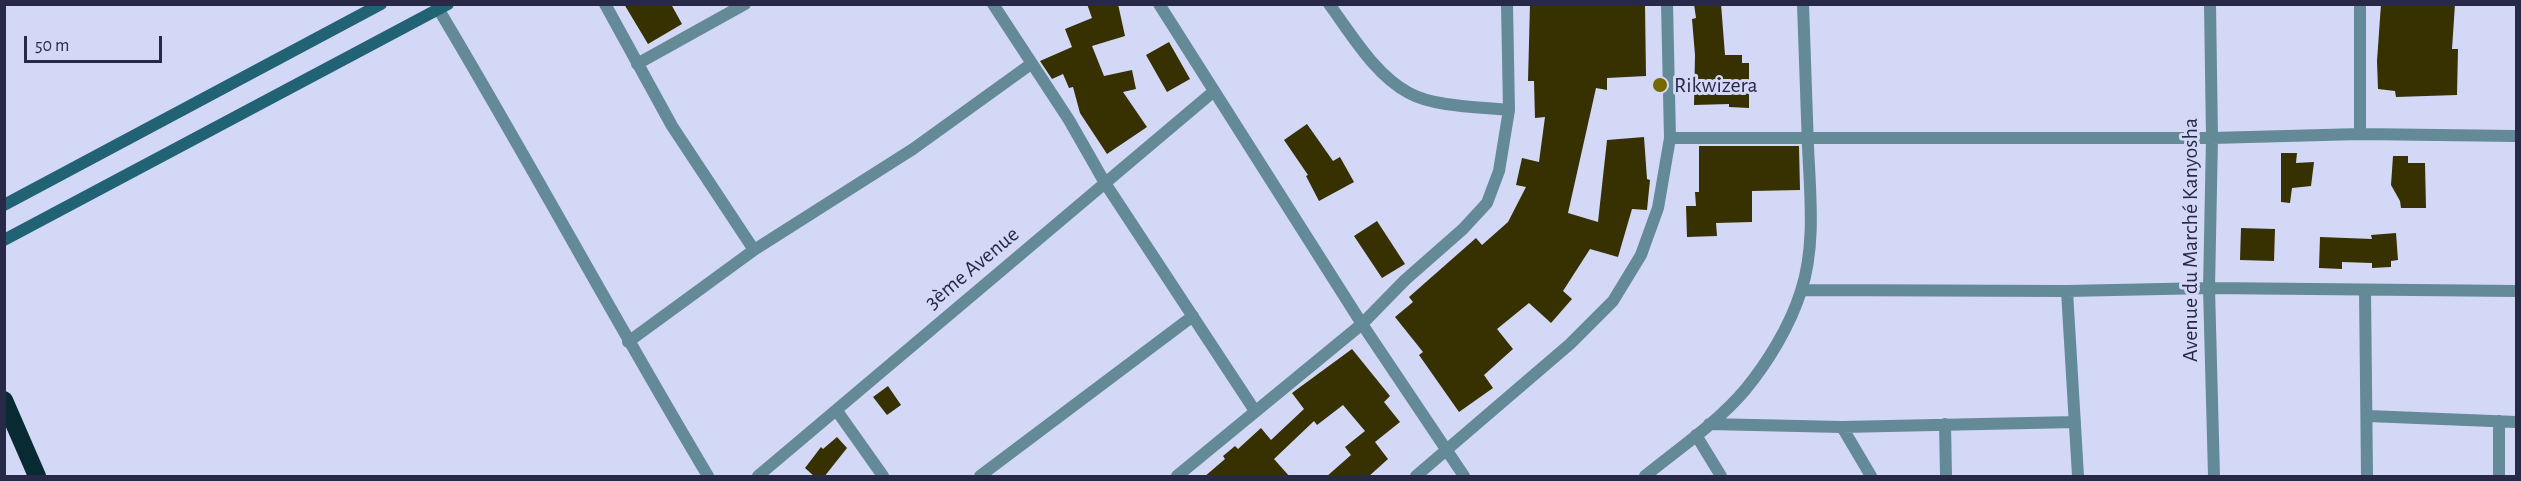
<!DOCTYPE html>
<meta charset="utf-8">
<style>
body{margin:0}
#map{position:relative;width:2521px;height:481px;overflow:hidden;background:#d4d8f7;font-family:"Alegreya Sans",sans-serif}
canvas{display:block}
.frame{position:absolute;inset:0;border:6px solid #272947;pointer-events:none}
.scale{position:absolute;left:24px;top:36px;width:138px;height:27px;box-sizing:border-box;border:3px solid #272947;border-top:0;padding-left:8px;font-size:18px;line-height:21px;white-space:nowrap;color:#272947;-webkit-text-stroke:4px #d4d8f7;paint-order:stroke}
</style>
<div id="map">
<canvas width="2521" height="481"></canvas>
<div class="frame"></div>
<div class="scale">50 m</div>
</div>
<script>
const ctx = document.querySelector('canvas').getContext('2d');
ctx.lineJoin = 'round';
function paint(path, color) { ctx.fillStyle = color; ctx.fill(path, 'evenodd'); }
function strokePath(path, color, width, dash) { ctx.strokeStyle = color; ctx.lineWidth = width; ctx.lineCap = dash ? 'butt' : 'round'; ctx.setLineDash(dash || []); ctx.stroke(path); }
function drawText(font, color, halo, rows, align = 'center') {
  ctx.font = font + ' "Alegreya Sans",sans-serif'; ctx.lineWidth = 6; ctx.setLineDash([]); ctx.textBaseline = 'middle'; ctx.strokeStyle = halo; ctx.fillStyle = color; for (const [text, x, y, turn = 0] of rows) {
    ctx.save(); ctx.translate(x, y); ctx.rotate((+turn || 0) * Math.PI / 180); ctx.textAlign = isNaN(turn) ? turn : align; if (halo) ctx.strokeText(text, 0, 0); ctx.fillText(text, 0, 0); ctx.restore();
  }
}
const building = new Path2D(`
 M624 4H671L682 24 648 44Z
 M1087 4H1118L1125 36 1092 46 1104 76 1132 70 1136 89 1123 92 1147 127 1107 154 1080 113 1073 87 1069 88 1063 74 1052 79 1040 61 1072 47 1065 29 1092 18Z
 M1530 4H1645L1646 76 1607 78V90L1596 88 1568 213 1598 222 1607 140 1644 137 1647 179 1650 180 1647 210 1632 209 1618 257 1590 249 1563 291 1572 299 1551 323 1529 303 1497 329 1513 349 1484 375 1493 388 1459 412 1419 355 1423 352 1395 317 1413 302 1409 297 1476 238 1482 245 1508 222 1526 187 1516 185 1522 158 1539 162 1545 117 1535 118 1534 81H1528Z
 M1694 4H1721L1725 55H1742V63H1749V108L1729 107V104L1694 105 1695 55 1692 19 1696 18Z
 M2381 4H2455L2452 49H2458L2457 95 2396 97 2395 91 2378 89 2377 61Z
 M1169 42 1190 79 1167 92 1146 55Z
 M1307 124 1333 161 1340 157 1354 182 1319 201 1306 176 1308 175 1284 140Z
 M1699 146H1799L1800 190 1752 191V222L1716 223 1717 236 1687 237 1686 206H1696L1695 192H1699Z
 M2281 153H2297L2296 163 2314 162 2311 186 2292 188 2290 203 2281 202Z
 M2393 156H2408V163H2425L2426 208H2401L2400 201 2391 185Z
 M1377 221 1405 264 1382 278 1354 236Z
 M2241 228 2275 229 2274 261 2240 260Z
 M2396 233 2398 260 2391 261V267L2372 268V263L2342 262V269L2319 268 2320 237 2372 239 2371 235Z
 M1352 349 1390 396 1384 402 1400 422 1375 442 1388 459 1368 477H1326L1351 455 1345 447 1365 431 1343 405 1317 425 1314 421 1274 459 1290 477H1204L1225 459 1223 456 1235 446 1238 449 1261 428 1271 440 1304 409 1292 393Z
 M888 386 901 405 887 415 873 397Z
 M837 437 847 448 824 477H815L805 468 821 447 823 449Z`);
const street = new Path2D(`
 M605 4 672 126 754 250
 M993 4 1069 120 1105 183 1255 411
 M1159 4 1362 324 1464 476
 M1329 4C1352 35 1375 75 1409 93 1434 107 1480 107 1509 110
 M2210 4 2212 138 2209 288 2214 476
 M439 10C531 164 616 322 708 476
 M637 64 745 4
 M2360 134V4
 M1670 138H2212L2360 134 2516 136
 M1802 290 2067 291 2209 288 2516 291
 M2365 290 2367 476
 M2067 291 2078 476
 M628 342 754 250 913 149 1031 64
 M837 411 883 476
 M2368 416 2516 422
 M2499 421V476
 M1709 424 1842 427 2075 422
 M1945 424 1946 476
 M1842 427 1871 476
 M1696 435 1721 476
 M758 476 1213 92
 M980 476 1193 316
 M1177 476 1362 324 1405 280 1463 229 1487 203 1499 171 1509 110 1507 4
 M1416 476 1570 344 1613 301 1641 255 1658 208 1670 138 1667 4
 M1645 476C1678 449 1717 423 1745 390 1768 362 1790 326 1801 291 1816 246 1810 193 1808 146 1806 99 1805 52 1803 4`);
const secondary = new Path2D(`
 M4 205 381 4
 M4 240 448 4`);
const highway = new Path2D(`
 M4 400 37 476`);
const markers = [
 [1660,85,8,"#766800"]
];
const poiNames = [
 ["Rikwizera",1674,85]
];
const streetNames = [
 ["Avenue du Marché Kanyosha",2190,240,-90],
 ["3ème Avenue",972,268,-40]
];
paint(building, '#373001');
strokePath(street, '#638a96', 12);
strokePath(secondary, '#216275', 12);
strokePath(highway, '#082a33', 18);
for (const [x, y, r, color] of markers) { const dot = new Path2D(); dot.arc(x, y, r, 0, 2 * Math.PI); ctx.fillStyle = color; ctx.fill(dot); strokePath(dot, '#d4d8f7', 2); }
drawText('22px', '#272947', '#d4d8f7', poiNames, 'left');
drawText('22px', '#272947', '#d4d8f7', streetNames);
</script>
